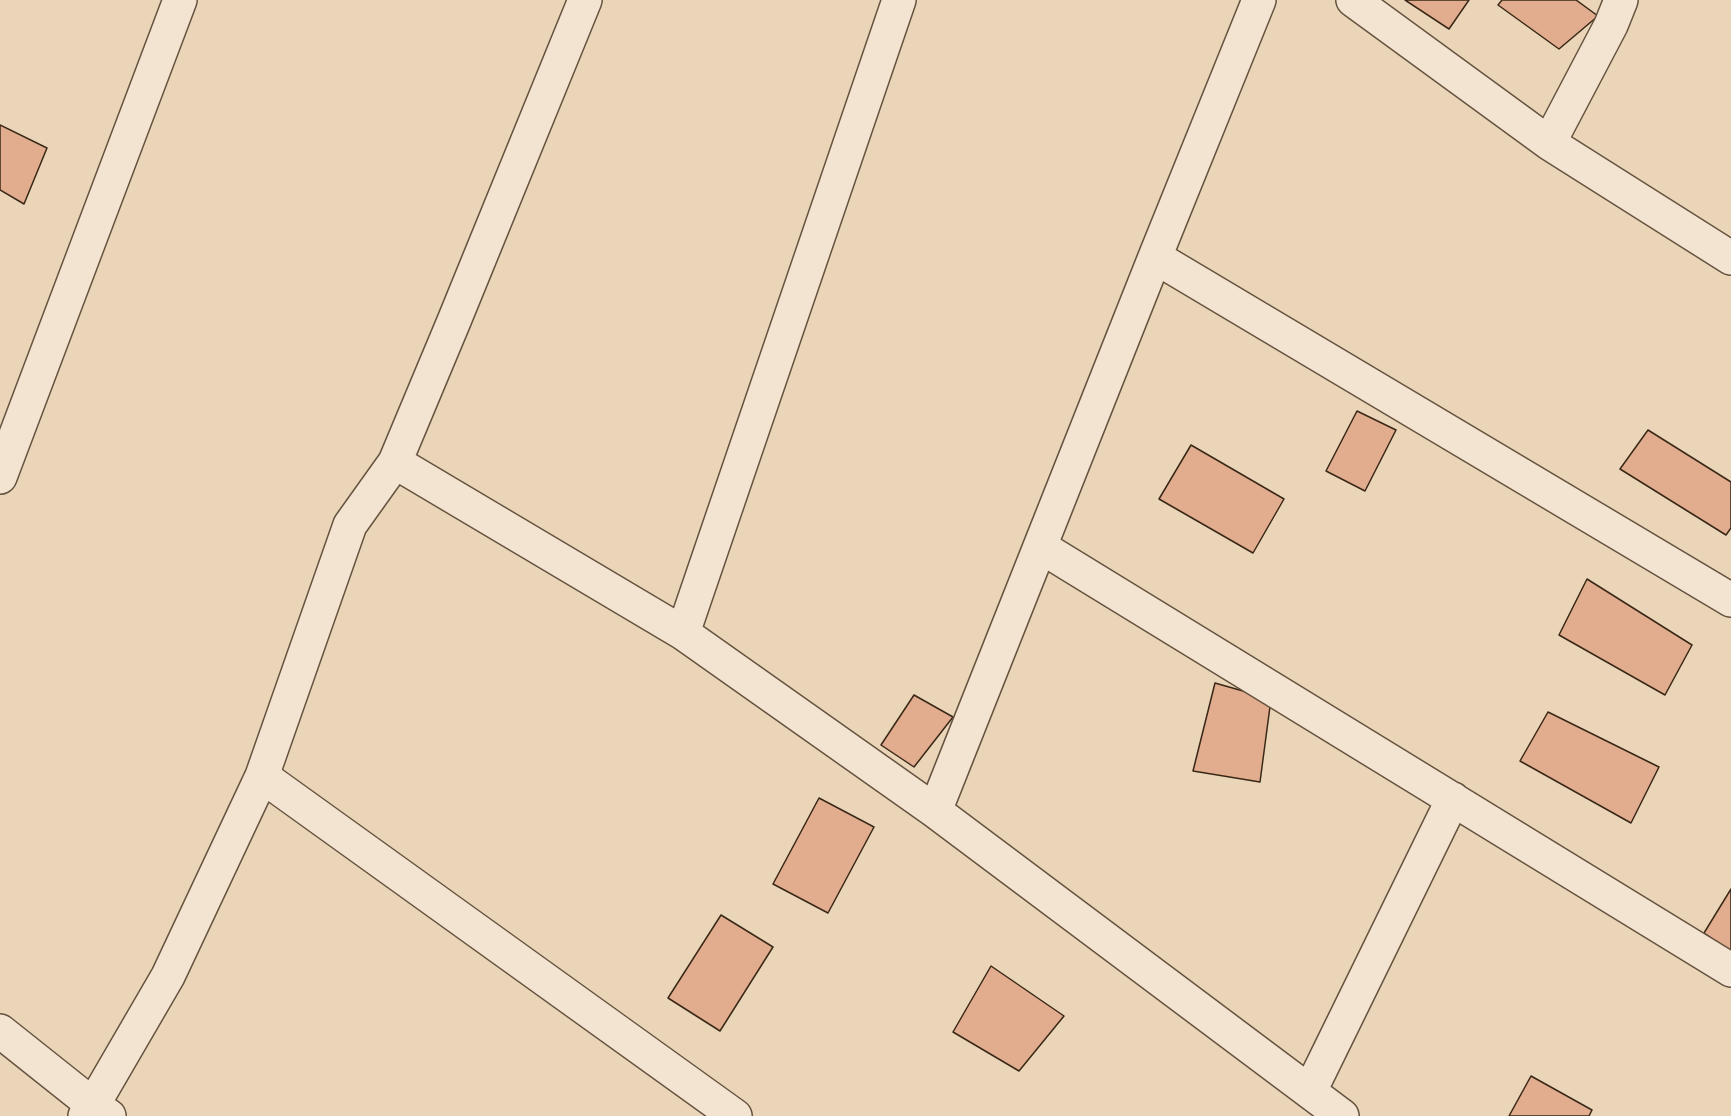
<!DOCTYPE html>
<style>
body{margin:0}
canvas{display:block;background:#ebd5b8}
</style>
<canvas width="1731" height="1116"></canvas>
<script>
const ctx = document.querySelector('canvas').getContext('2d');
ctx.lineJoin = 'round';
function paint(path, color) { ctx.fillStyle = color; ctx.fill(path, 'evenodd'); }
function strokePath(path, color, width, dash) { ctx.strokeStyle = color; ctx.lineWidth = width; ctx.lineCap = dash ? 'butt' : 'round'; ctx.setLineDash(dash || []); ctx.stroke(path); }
const building = new Path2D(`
 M1405 0H1469L1449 29Z
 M1502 0H1576L1598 16 1559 49 1498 5Z
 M0 125 47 148 24 204 0 190Z
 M1357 411 1396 430 1365 491 1326 471Z
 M1648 430 1731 482V528L1726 535 1620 469Z
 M1191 445 1284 499 1253 553 1159 499Z
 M1587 579 1692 645 1665 695 1559 635Z
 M1215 683 1271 699 1260 782 1193 771Z
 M914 695 953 717 914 767 881 745Z
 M1548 712 1659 767 1631 823 1520 761Z
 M819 798 874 827 828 913 773 884Z
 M1731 889V952L1704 933Z
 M721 915 773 947 720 1031 668 998Z
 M991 966 1064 1016 1019 1071 953 1032Z
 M1531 1076 1592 1110 1589 1116H1509Z`);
const street = new Path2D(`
 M1353 0 1549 143 1731 258
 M1549 143 1611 25 1621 0
 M1155 257 1731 600
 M395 462 683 633 935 811 1342 1116
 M0 477 180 0
 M1041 547 1731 970
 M683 633 899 0
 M262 776 735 1116
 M935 811 1155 257 1259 0
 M0 1031 93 1105 109 1116
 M1310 1091 1453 799
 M85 1116 93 1105 168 976 262 776 350 525 395 462 454 321 585 0`);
paint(building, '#e2ac8e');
strokePath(building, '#392817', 1.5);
strokePath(street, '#66533f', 36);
strokePath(street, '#f2e4d1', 33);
</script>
